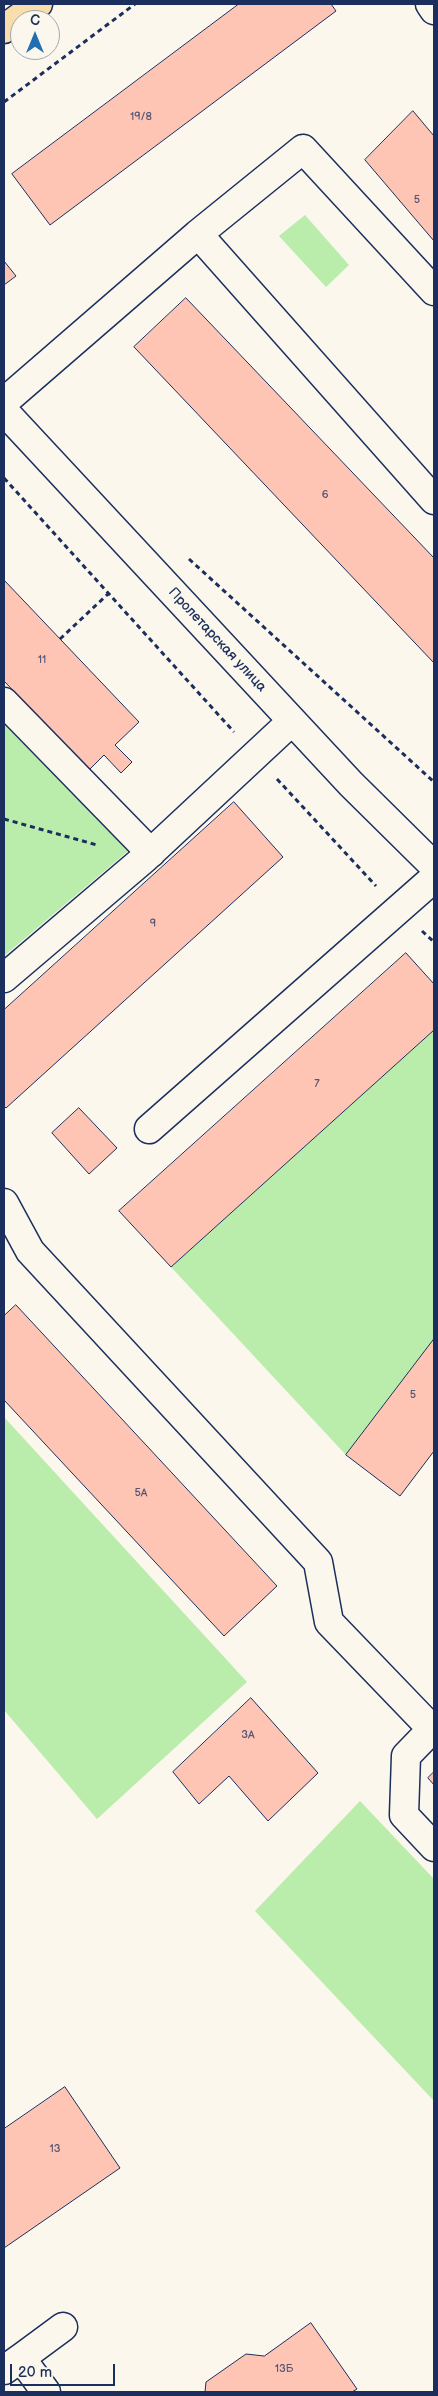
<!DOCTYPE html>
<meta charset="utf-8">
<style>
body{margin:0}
#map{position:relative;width:438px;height:2396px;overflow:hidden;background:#fbf7ec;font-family:"Balsamiq Sans",sans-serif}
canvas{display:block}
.frame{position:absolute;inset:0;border:5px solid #1b2f5e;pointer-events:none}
.north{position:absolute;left:10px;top:10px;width:50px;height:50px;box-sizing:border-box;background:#fbf7ec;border:1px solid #a1a7b3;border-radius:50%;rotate:0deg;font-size:14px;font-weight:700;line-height:20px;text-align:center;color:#1b2f5e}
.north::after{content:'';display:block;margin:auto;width:18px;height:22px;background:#1f6fb2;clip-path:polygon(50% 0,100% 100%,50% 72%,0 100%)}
.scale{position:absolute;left:10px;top:2364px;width:105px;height:22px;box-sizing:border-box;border:2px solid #1b2f5e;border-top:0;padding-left:6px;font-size:15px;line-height:18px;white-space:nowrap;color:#1b2f5e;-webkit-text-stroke:4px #fbf7ec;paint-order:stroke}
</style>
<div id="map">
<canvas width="438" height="2396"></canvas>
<div class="frame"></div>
<div class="north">С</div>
<div class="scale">20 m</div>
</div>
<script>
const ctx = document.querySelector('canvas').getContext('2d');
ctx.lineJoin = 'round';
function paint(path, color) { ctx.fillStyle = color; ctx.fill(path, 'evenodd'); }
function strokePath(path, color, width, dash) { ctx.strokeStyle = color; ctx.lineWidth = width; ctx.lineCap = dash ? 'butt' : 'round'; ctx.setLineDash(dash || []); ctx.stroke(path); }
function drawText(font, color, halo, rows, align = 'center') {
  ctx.font = font + ' "Balsamiq Sans",sans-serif'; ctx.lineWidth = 5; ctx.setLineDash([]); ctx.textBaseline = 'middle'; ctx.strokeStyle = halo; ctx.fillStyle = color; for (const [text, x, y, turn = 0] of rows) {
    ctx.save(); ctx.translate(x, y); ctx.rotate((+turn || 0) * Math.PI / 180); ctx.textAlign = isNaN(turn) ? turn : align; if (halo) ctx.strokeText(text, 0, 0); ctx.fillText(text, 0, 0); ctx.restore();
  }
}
const green = new Path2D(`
 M305 215 349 265 326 287 279 236Z
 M4 713 134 846 4 956Z
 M434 1030V1339L346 1455 171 1267Z
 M4 1417 247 1682 97 1819 4 1710Z
 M360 1801 434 1879V2101L255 1911Z`);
const building = new Path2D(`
 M239 4H331L336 11 50 225 12 174Z
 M413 111 434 136V241L365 160Z
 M4 261 16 276 4 285Z
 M186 298 434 558V663L134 347Z
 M4 580 139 722 115 745 132 762 121 773 104 755 89 770 4 681Z
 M234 802 283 857 6 1108 4 1106V1010Z
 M406 953 434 984V1030L171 1267 119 1211Z
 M79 1108 117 1148 89 1174 52 1133Z
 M16 1305 277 1586 224 1636 4 1400V1316Z
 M434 1339V1451L400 1496 346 1455Z
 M251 1698 318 1773 268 1821 229 1776 199 1804 173 1772Z
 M434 1772V1785L428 1778Z
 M65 2087 120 2168 4 2248V2129Z
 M311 2323 357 2389 352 2392H205L206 2382 246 2354 264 2356Z`);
const path = new Path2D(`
 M4 102 135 4
 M4 478 234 732
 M189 559 434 782
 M60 639 109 593
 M277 779 376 886
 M4 819 97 845
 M422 931 434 942`);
const minor = new Path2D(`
 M430 4 434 10
 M198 234 303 149 434 291
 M4 402 198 234 434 500
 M4 411 351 784 434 866
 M4 702 151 853
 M4 978 145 858 292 721
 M149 1129 434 878
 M4 1203 30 1251 318 1562 329 1622 432 1729
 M434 1727 406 1756 404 1815 434 1847
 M21 2358 63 2327
 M4 2370 21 2358 46 2392`);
const major = new Path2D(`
 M4 29 38 4`);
const numberNames = [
 ["19/8",141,117],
 ["5",417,200],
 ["6",325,495],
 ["11",42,660],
 ["9",153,924],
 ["7",317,1084],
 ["5",413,1395],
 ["5А",141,1493],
 ["3А",248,1735],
 ["13",55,2149],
 ["13Б",284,2369]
];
const streetNames = [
 ["Пролетарская улица",217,640,47]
];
paint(green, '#baecac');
paint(building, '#fec5b5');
strokePath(building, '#1b2f5e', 1);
strokePath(minor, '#1b2f5e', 31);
strokePath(major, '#1b2f5e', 31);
strokePath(path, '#1b2f5e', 3, [5, 4]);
strokePath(minor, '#fbf7ec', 28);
strokePath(major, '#f9ddab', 28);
drawText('11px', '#545474', null, numberNames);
drawText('14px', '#1b2f5e', '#fbf7ec', streetNames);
</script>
